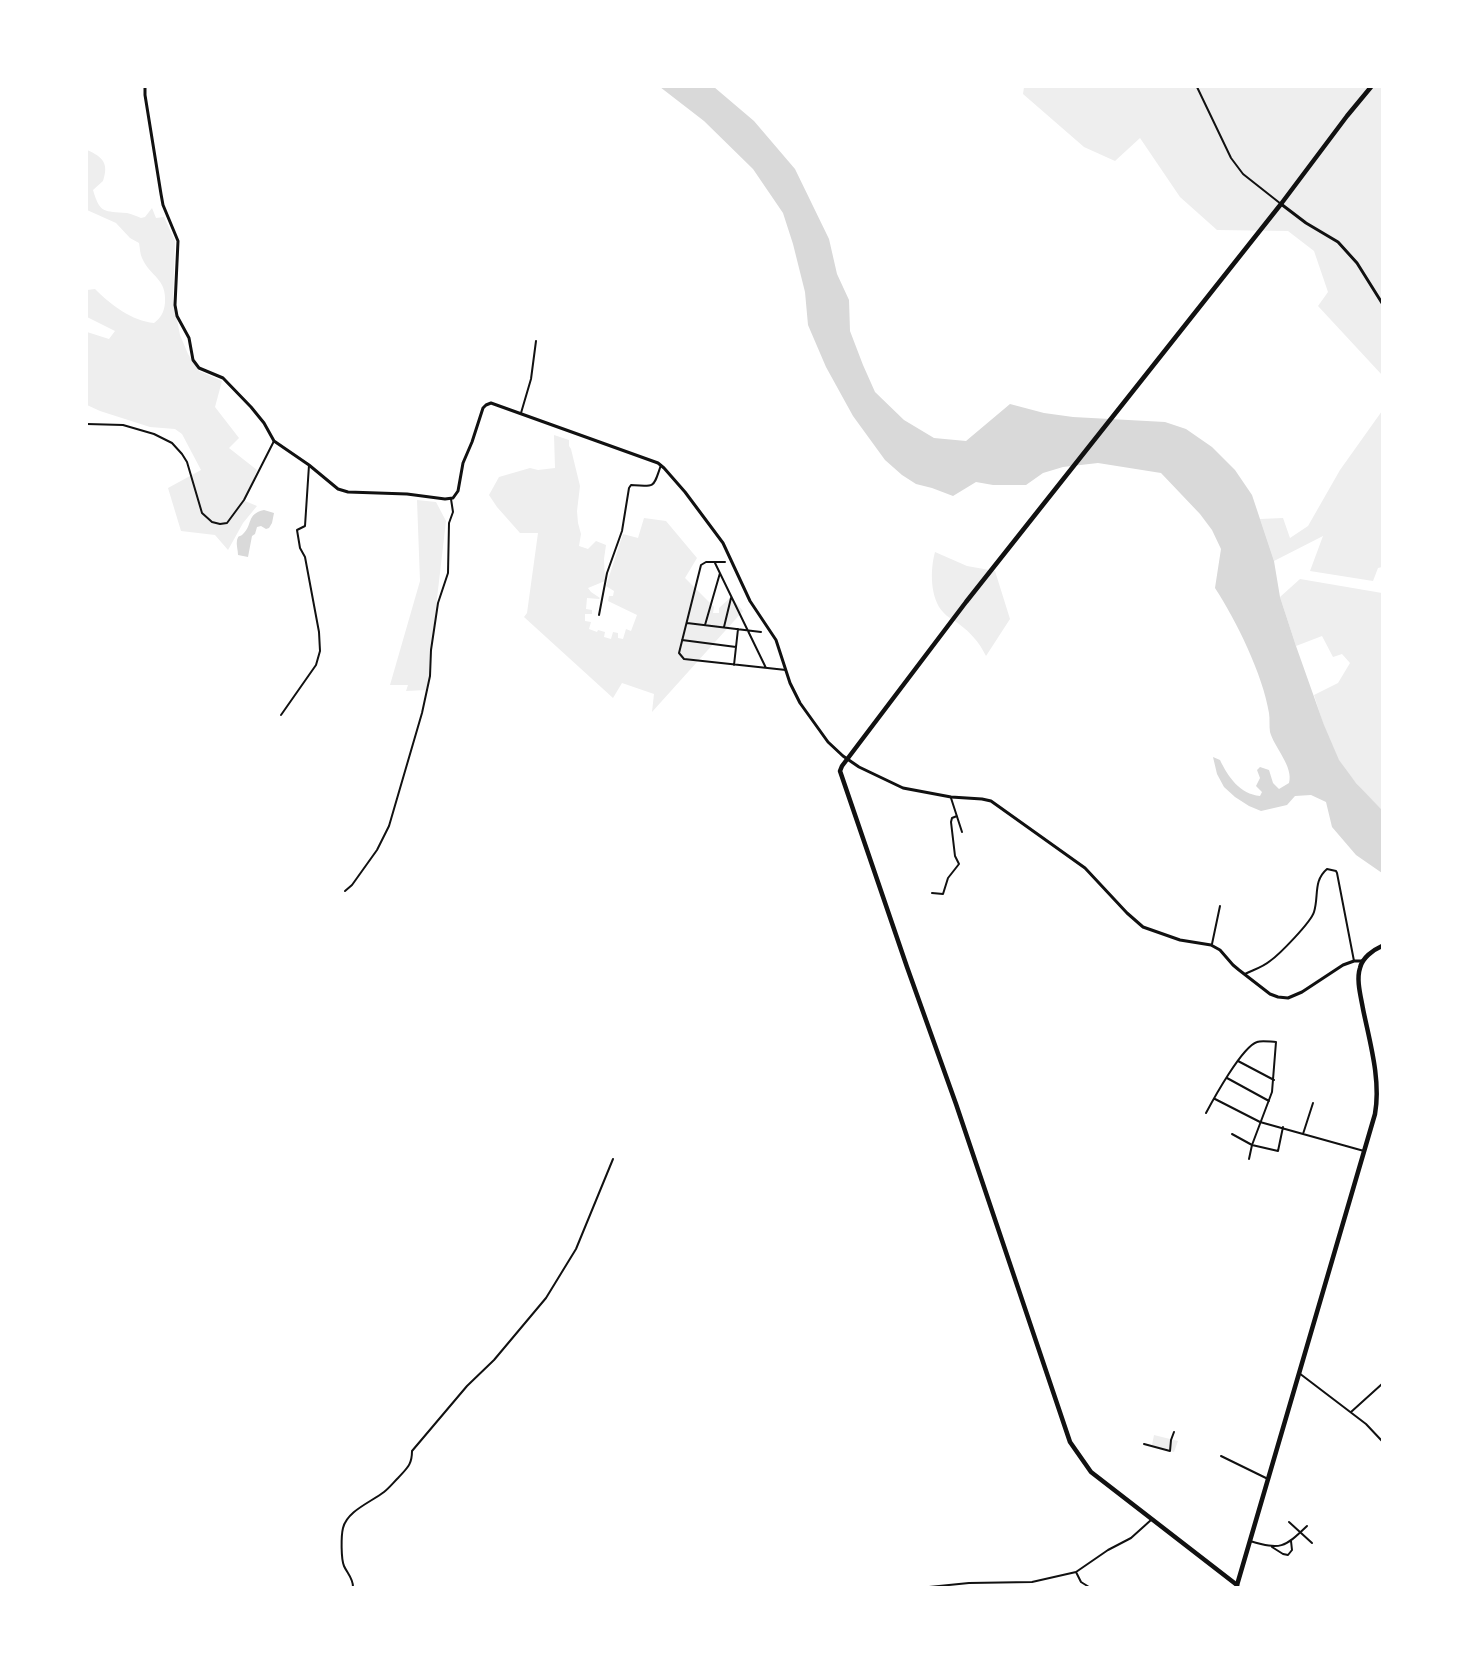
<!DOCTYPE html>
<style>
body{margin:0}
#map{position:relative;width:1469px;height:1674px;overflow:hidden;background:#fff;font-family:Figtree,sans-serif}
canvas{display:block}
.frame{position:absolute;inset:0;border:88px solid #fff;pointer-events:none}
</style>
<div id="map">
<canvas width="1469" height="1674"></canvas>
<div class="frame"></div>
</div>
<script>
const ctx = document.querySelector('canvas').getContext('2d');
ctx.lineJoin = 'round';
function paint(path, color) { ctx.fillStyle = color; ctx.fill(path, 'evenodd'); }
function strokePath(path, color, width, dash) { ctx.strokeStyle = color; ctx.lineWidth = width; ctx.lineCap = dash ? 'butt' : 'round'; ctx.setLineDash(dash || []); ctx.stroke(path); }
const green = new Path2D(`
 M1024 87H1382V375L1318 306 1328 292 1314 251 1288 231 1217 230 1180 197 1140 138 1115 161 1084 147 1023 94Z
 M87 150C103 157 109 163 103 181L93 190C100 214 104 211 127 213 132 214 136 216 141 218L145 217 152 208 156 218 164 217 175 241 173 299 180 335 188 354 199 371 222 381 215 407 239 438 229 448 257 470 245 501 257 506 243 523 228 550 215 535 181 531 168 488 201 470 182 434 175 429 150 427 100 411 87 405V332L109 339 115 331 87 317V290L95 289C111 305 132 321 154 323 161 318 164 312 165 303 167 278 150 277 142 258 140 254 140 248 139 243L130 238 116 223 87 210Z
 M1382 411V567L1378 568 1373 581 1310 571 1323 536 1274 561 1260 519 1283 518 1290 538 1308 526 1340 470Z
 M554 435 569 440V446L571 449 580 486 577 511 578 523 581 534 579 546 588 549 596 541 606 545 604 559 605 581 588 588 591 592 600 598 599 599 587 598 586 609 592 610V614H585V621L591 622 589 629 597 632 598 630 605 632 604 637 611 639 613 632 618 633V638L623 639 626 629 631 631 637 615 608 601 609 596H613L614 591 606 586 623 534 638 538 644 518 666 521 697 558 685 578 714 607 713 613H719V608L731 597 743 611 652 712 654 694 622 683 613 698 524 617 527 613 538 533H520L497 507 489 495 499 477 530 468 538 470 555 468Z
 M417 500 436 502 446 521 431 650 430 676 426 690 406 691 408 685H390L420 581Z
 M935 552 967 566 995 571 1010 619 986 656C979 642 971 633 959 624 954 620 947 617 943 612 930 598 930 570 935 552Z
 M1300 579 1382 593V810C1367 795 1351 779 1339 761 1328 741 1321 717 1314 695L1338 683 1350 663 1342 654 1333 657 1322 636 1296 646 1280 597Z
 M1154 1435 1178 1441 1174 1452 1152 1445Z`);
const water = new Path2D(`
 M660 87H714L754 121 795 169 829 239 837 274 849 300 850 331 863 365 875 392 904 420 934 438 966 441 1010 404 1044 413 1073 417 1165 422 1186 429 1212 447 1235 470 1252 495 1274 561 1280 597 1296 646 1324 725 1339 760 1356 783 1382 810V873L1356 855 1332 827 1326 802 1311 795 1295 796 1287 805 1261 811 1249 806 1235 797 1224 787 1217 774 1213 757 1220 760C1228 777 1240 794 1260 796L1262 792 1256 786 1260 778 1257 770 1260 767 1269 770 1273 783 1279 789 1289 783C1294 767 1274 747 1270 732 1269 726 1270 719 1269 713 1263 675 1236 620 1215 588L1221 549 1212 530 1200 514 1161 473 1098 463 1063 467 1043 473 1026 485H993L976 482 953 496 932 488 916 484 902 475 885 460 853 416 826 367 808 325 805 292 793 244 783 213 753 169 704 121Z
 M264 510 274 513 272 523 269 528 266 529 261 526 257 527 255 534 252 536 248 557 238 555C238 550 236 545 237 540 239 534 239 538 243 534 253 525 246 514 264 510Z`);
const pedestrian = new Path2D(`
 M1144 1444 1170 1451 1171 1440 1174 1432`);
const minor = new Path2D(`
 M1197 87 1231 158 1243 174 1281 204
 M521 413 531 379 536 341
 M87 424 123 425 154 434 172 443 182 454 187 462 202 513 212 522 220 524 227 523 244 500 274 441
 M725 562H706L701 565 679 653 684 659 786 670
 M715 563 766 668
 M599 615 607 573 622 531 629 488 631 485C656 487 653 488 661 465
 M687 623 761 632
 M705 625 720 573
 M724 627 731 598
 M682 640 736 647
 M734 665 738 629
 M281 715 316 665 320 651 319 632 305 557 300 548 297 530 305 526 309 465
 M951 798 962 832
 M345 891 352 885 377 850 389 826 422 713 430 676 431 650 438 603 448 573 449 523 453 512 451 499
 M932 893 943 894 948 878 959 864 955 856 951 822 952 818 957 816
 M1212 944 1220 906
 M1245 974C1253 970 1263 967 1270 961 1280 954 1311 922 1314 912 1319 896 1313 881 1327 869L1336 871 1337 873 1354 961
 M1238 1061 1274 1080
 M1227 1078 1269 1101
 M1215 1099 1260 1122 1364 1151
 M1206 1113C1214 1098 1242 1047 1257 1042 1262 1040 1271 1042 1276 1042L1272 1092 1252 1145 1249 1159
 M1232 1134 1252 1145 1278 1151 1283 1127
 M1303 1134 1313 1103
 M1299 1373 1366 1424 1382 1441
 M1351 1412 1382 1384
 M1221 1456 1268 1479
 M1289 1522 1312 1543
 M1250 1541C1281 1550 1284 1548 1307 1526
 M1272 1547 1283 1554 1288 1555 1292 1550 1291 1541
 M1076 1572 1081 1582 1089 1587
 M353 1587C353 1578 347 1573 344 1566 341 1559 341 1536 343 1528 347 1511 371 1502 384 1492 389 1488 393 1483 398 1478 407 1468 412 1465 412 1451L467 1386 494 1360 546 1298 576 1249 613 1159
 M929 1587 969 1583 1032 1582 1076 1572 1108 1550 1131 1538 1151 1520`);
const tertiary = new Path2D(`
 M145 87V95L161 194 163 205 178 241 175 305 177 316 189 338 193 360 199 368 223 378 251 407 264 423 274 441 309 465 338 489 348 492 407 494 445 499 453 498 458 491 463 463 472 442 483 408 486 405 491 403 658 463 664 468 685 492 723 543 750 601 776 640 790 683 800 703 828 742 843 756 859 767 903 788 951 797 982 799 991 801 1085 868 1127 913 1143 927 1180 940 1211 945 1220 950 1233 965 1239 970 1270 994 1278 997 1288 998 1302 992 1343 965 1354 961H1363
 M1281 204 1306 223 1338 242 1357 263 1382 303`);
const primary = new Path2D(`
 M1237 1585 1375 1114C1381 1080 1370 1043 1363 1009 1361 997 1356 980 1360 968 1362 958 1373 950 1382 946`);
const trunk = new Path2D(`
 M1237 1587V1585L1091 1472 1070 1442 956 1104 907 967 840 771 842 766 966 602 1281 204 1347 116 1371 87`);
paint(green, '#eee');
paint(water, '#d9d9d9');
strokePath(pedestrian, '#111', 2);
strokePath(minor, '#111', 2);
strokePath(tertiary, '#111', 3);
strokePath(primary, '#111', 4.5);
strokePath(trunk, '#111', 4.5);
</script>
